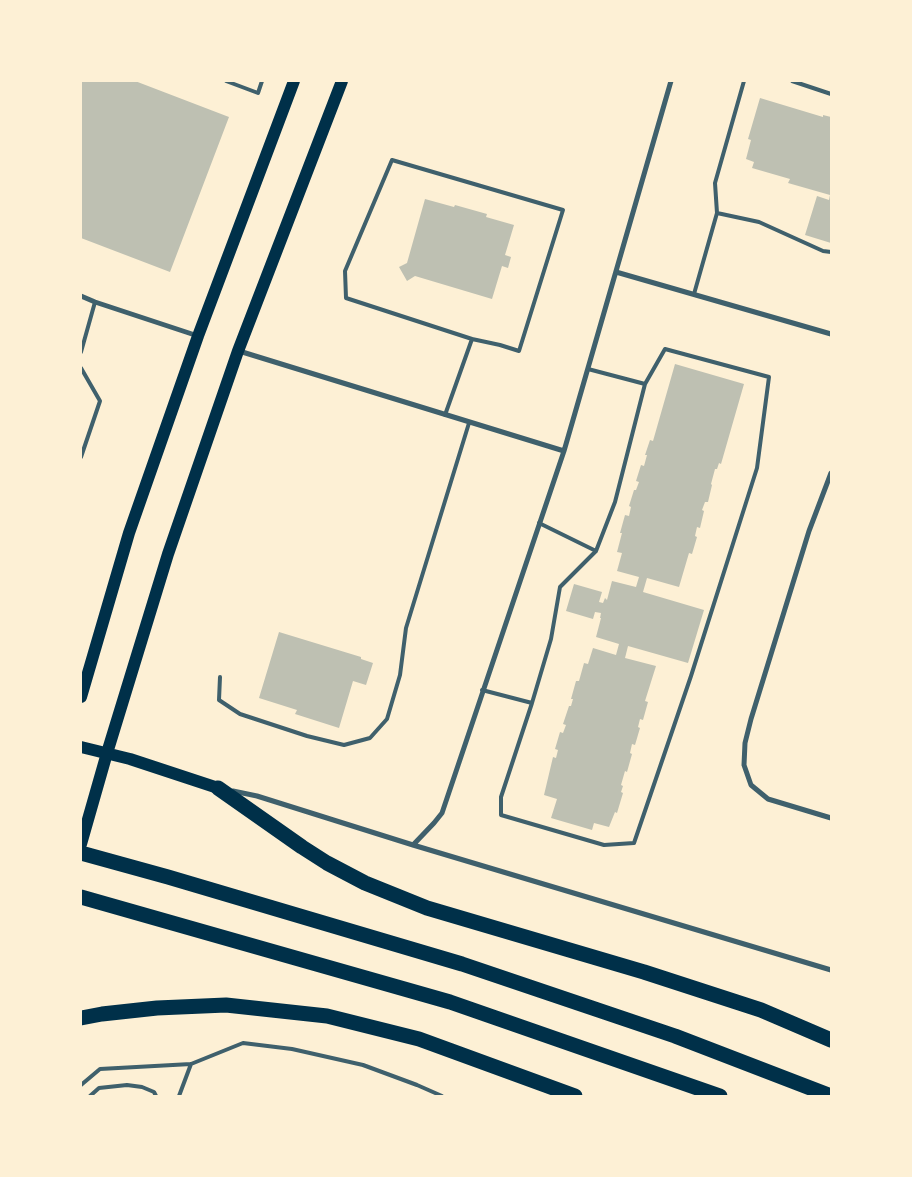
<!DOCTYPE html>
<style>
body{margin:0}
#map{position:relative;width:912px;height:1177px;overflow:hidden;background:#fdf0d5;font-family:Mulish,sans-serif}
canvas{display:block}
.frame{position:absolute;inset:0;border:82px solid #fdf0d5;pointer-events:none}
</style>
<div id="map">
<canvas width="912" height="1177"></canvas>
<div class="frame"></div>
</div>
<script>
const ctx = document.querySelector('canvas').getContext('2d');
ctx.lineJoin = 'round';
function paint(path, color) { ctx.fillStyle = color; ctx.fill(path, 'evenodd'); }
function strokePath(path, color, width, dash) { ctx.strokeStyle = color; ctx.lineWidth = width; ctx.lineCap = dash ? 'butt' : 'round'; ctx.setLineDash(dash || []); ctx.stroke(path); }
const building = new Path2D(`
 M81 81H135L229 117 170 272 81 238Z
 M760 98 823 117V115L831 117V243L805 235 817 196 829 200 830 195 788 183 790 179 752 168 754 162 746 159 751 140 748 139Z
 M425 199 454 207 455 205 487 214 486 217 514 225 505 255 511 257 508 268 502 266 492 299 415 276 407 281 399 267 407 263Z
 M675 364 744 384 721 464 719 463 717 469H715L711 484 712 485 708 502H705L702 510 704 511 700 528 697 527 695 536 697 537 692 554 689 553 679 587 647 578 643 592 704 610 688 663 628 646 625 658 656 666 645 701 648 702 643 720 640 719 638 727 640 728 635 745 632 744 630 753 632 754 627 772 625 771 621 785 623 786 621 792 623 793 617 813 615 812 609 827 594 823 592 830 551 818 557 799 544 795 553 757 556 758 558 750 555 749 560 732 563 733 566 725 563 724 569 706H571L573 699H571L576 681H579L584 663 588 664 593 648 616 655 619 644 596 637 601 618H600L601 613 595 612 593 619 566 611 574 584 602 592 599 602 603 603 605 598 607 600 612 581 636 587 639 577 617 571 622 553 617 552 622 533H620L625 515 629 516 631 507 629 506 634 490H636L639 482 636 481 641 465 644 466 647 455H645L650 440 653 441Z
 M279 632 361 657V659L373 663 366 685 353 681 339 728 295 714 297 710 259 698Z`);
const service = new Path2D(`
 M226 81 258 93 262 81
 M792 81 831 94
 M392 160 563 210 519 351 500 345 472 339 346 298 345 271Z
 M717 213 759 222 823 251 831 252
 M694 294 717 213 715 183 744 81
 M81 352 95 302
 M81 368 100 401 81 457
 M588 369 645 384 615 502 596 551 560 587 551 639 532 703 501 797V815L604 845 634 843 691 676 757 468 769 377 665 349 645 384
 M445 415 472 339
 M539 523 596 551
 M220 677 219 700 240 714 307 736 344 745 370 738 387 719 400 675 406 628 469 423
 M482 690 532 703
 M81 1085 100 1069 191 1064 243 1043 292 1049 363 1065 417 1085 442 1096
 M90 1096 99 1088 127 1085 142 1087 154 1092 156 1096
 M179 1096 191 1064`);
const minor = new Path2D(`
 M616 272 831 334
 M81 296 95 302 198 336
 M239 351 564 451
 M831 473 809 531 751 719 745 743 744 765 751 785 768 799 831 818
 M233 791 257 796 413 845 831 970
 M413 845 434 823 442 813 564 451 671 81`);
const primary = new Path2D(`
 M81 697 129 533 198 336 294 81
 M81 747 130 759 218 788
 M81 844 107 753 168 554 238 351 342 81`);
const motorway = new Path2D(`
 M218 788 302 847 327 863 365 883 427 908 644 972 761 1010 831 1040
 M81 853 168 877 462 964 675 1036 831 1096
 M81 897 450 1002 720 1096
 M81 1018 102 1014 157 1008 226 1005 327 1016 419 1039 575 1096`);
paint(building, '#bec0b2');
strokePath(service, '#3f606c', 4);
strokePath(minor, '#3f606c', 5);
strokePath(primary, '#003049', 12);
strokePath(motorway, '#003049', 15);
</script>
